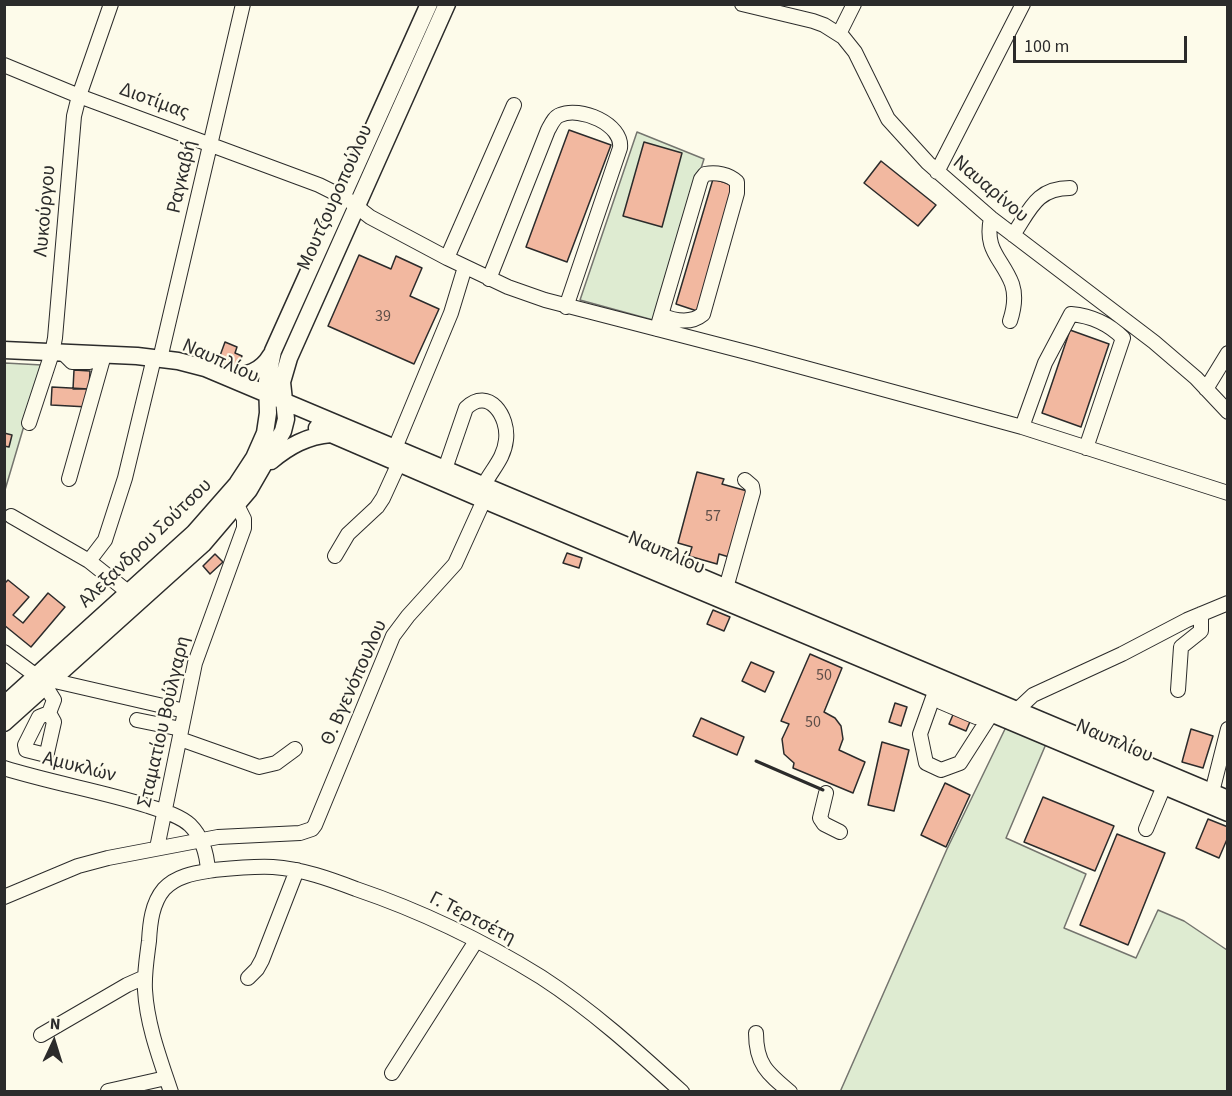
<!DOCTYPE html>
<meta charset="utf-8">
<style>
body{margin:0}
#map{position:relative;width:1232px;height:1096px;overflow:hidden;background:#fdfbea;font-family:"Source Sans 3",sans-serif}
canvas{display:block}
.frame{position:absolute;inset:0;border:6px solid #2b2b2b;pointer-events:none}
.north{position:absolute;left:24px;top:1012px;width:60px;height:60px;-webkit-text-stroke:4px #fdfbea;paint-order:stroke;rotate:4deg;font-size:16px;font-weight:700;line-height:24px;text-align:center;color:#2b2b2b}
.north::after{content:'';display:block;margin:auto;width:21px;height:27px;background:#2b2b2b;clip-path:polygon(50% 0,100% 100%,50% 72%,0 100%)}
.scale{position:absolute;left:1013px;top:36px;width:174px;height:27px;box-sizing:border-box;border:3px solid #2b2b2b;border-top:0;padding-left:8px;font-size:18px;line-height:21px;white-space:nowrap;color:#2b2b2b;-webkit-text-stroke:4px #fdfbea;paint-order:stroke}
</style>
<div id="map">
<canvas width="1232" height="1096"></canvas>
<div class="frame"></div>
<div class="north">N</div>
<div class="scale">100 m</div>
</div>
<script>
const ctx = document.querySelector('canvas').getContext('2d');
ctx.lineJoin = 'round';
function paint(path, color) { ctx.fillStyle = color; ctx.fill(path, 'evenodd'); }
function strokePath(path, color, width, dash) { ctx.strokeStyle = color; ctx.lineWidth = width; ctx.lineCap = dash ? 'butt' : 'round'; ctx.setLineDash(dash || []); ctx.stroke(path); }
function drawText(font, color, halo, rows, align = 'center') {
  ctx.font = font + ' "Source Sans 3",sans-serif'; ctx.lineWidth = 4.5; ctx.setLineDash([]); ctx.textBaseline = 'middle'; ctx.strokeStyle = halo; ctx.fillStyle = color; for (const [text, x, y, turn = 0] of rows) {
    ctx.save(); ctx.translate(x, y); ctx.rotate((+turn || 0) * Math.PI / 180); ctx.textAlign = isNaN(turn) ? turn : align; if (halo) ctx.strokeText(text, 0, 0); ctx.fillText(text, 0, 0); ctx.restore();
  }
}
const green = new Path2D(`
 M637 132 704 159 653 320 580 300Z
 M5 363 42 365 5 490Z
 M1006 727 1046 744 1006 838 1086 874 1064 928 1136 958 1158 910 1184 921 1227 950V1091L840 1092 947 849Z`);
const building = new Path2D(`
 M569 130 611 145 567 262 526 247Z
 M644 142 682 153 662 227 623 216Z
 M881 161 936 205 918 226 864 183Z
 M713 179 737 186 700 312 676 304Z
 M359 255 391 269 396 256 422 268 410 296 439 309 414 364 328 326Z
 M1070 330 1109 344 1081 427 1042 413Z
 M225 342 237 347 235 353 242 356 236 371 217 364Z
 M74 370 90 371 89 389H73Z
 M52 387 89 389 88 407 51 405Z
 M4 433 12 435 9 447 4 446Z
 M697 472 724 479 722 484 747 491 729 557 719 554 717 564 689 556 692 547 678 543Z
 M567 553 582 558 579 568 563 563Z
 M215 554 223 562 210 574 203 566Z
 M8 580 29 597 13 615 23 623 48 593 65 607 31 647 4 625V584Z
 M713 610 730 617 724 631 707 624Z
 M810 654 842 668 824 712 835 718 841 726 843 739 839 750 865 762 853 793 793 768 794 763 784 754 782 739 789 724 781 721Z
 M751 662 774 672 765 692 742 681Z
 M895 703 907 707 901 726 889 722Z
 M955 710 972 717 966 731 949 724Z
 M701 718 744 737 737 755 693 736Z
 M1191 729 1213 736 1203 768 1182 762Z
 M882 742 909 750 894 811 868 805Z
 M945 783 970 795 946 847 921 835Z
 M1043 797 1114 826 1095 871 1024 842Z
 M1208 819 1228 827V837L1219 858 1196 848Z
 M1117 834 1165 853 1128 945 1080 925Z`);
const minor = new Path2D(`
 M742 4 813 21 824 25 843 37 855 52 888 119 928 163 991 218 1154 342 1196 378 1228 412
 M839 34 854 4
 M4 65 79 96 319 185 347 199 370 217 447 258 508 287 545 300 754 354 1022 427 1228 493
 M937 172 1023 4
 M991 218C984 251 1002 258 1012 284 1016 296 1014 309 1010 321
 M1013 235C1030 210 1036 188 1070 188
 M447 258 514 105
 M489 279 548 130C551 125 554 117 560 115 580 106 623 124 620 148L566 307
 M657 329 661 315 701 179 705 174C716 172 729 174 737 182V193L703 314C691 324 675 321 661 315
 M63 353 72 362H90L97 354
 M160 359 243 4
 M1206 389 1228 353
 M29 423 52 353 55 338 74 116 79 96 111 4
 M1022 427 1045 363 1071 314C1092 316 1109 324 1123 338L1086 448
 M395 448 451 313 465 267
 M445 469 466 408C489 386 509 417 506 440 504 459 492 469 484 485
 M69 479 104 355
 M11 516 89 561 128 592
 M335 556 348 534 377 507 383 498 399 463
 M89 561 105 540 125 478 154 358
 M726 588 753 492 752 486 745 480
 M4 652 31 672 46 679 185 711
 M46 687 54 700 49 713 39 717 25 745 26 750 42 754 47 753 54 722 49 713
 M936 689 920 734 926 763 941 770 960 763 992 713
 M936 689 941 702 976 717 992 713
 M1178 690 1181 647 1201 631V614
 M1013 719 1017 710 1033 695 1122 654 1187 620 1228 603
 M137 720 181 729
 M180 739 259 767 276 763 295 749
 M4 768C52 783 101 791 148 806 162 811 179 815 190 825 203 838 207 854 208 871
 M1212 792 1228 729
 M826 793 820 818 824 824 840 832
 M1146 829 1164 786
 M157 848 195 663 244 528V519L237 505
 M4 897 78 866 108 858 218 837 300 833 312 829 315 825 393 636 408 616 455 564 484 500
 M248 978 257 969 262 960 297 870
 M756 1033C756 1064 767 1073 790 1092
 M41 1035 127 985 145 977
 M392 1073 476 941
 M108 1091 166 1078
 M171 1092C160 1059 147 1025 145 990 144 974 147 957 149 941 150 923 152 903 164 889 177 875 196 873 214 870 234 868 253 866 273 867 302 869 330 879 356 889 421 911 483 941 541 977 592 1010 637 1051 682 1092`);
const major = new Path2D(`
 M4 350 137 356 178 361 205 368 1228 799
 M227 376C247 376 261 372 271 355
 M317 428 484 500 1228 813
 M271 461C289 446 307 436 331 434
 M4 705 194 533 237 484 254 458 265 433 268 413 267 381 273 351 429 4
 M4 723 203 544 249 490 283 431 286 419 282 382 289 358 447 4`);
const wall = new Path2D(`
 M756 761 823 790`);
const numberNames = [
 ["39",383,317],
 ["57",713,517],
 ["50",824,676],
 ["50",813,723]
];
const streetNames = [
 ["Διοτίμας",154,102,20],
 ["Ραγκαβή",183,177,-77],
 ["Ναυαρίνου",990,190,40],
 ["Μουτζουροπούλου",336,198,-66],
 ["Λυκούργου",46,211,-85],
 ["Ναυπλίου",220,362,24],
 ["Αλεξανδρου Σούτσου",146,544,-44],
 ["Ναυπλίου",666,554,23],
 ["Θ. Βγενόπουλου",355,683,-66],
 ["Σταματίου Βούλγαρη",165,722,-77],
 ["Ναυπλίου",1114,742,23],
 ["Αμυκλών",79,768,14],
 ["Γ. Τερτσέτη",472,919,27]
];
paint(green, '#deebd1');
strokePath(green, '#74746e', 1.5);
paint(building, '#f2b8a0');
strokePath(building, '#2b2b2b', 1.5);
strokePath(minor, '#2b2b2b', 16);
strokePath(major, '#2b2b2b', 19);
strokePath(minor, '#fdfbea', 14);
strokePath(major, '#fdfbea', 16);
strokePath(wall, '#2b2b2b', 3);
drawText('16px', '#5d4e48', null, numberNames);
drawText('20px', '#2b2b2b', '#fdfbea', streetNames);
</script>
